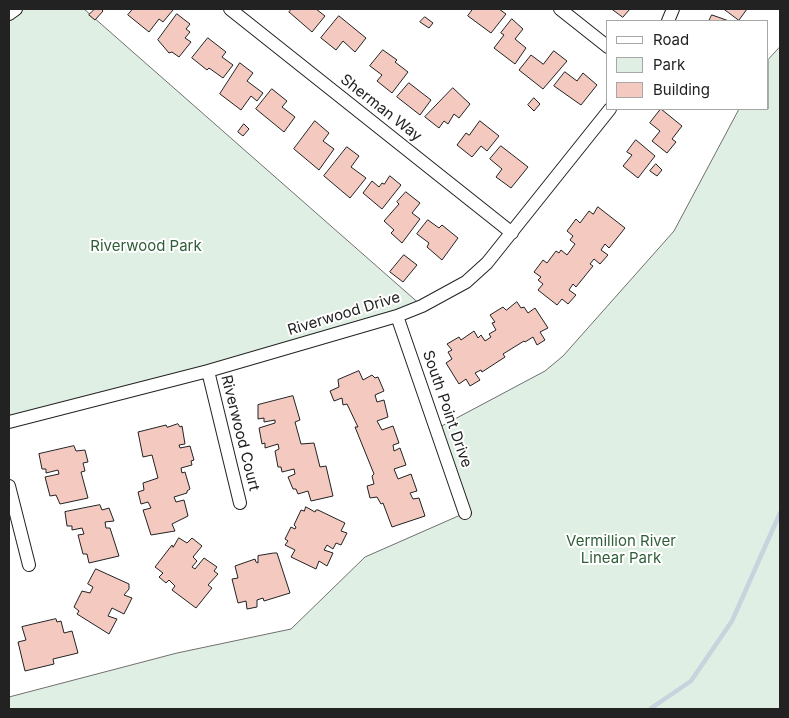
<!DOCTYPE html>
<style>
body{margin:0}
#map{position:relative;width:789px;height:718px;overflow:hidden;background:#fff;font-family:Inter,sans-serif}
canvas{display:block}
.frame{position:absolute;inset:0;border:10px solid #222;pointer-events:none}
.legend{position:absolute;left:606px;top:20px;width:162px;height:90px;box-sizing:border-box;background:#fff;border:1px solid #a7a7a7;margin:0;padding:6px 9px;list-style:none;font-size:15px;color:#222}
.legend li{display:flex;align-items:center;gap:10px;height:25px}
.legend b{width:25px;border:1px solid #a7a7a7}
</style>
<div id="map">
<canvas width="789" height="718"></canvas>
<div class="frame"></div>
<ul class="legend">
<li><b style="height:6px;background:#fff"></b>Road</li>
<li><b style="height:14px;background:#e0efe3"></b>Park</li>
<li><b style="height:14px;background:#f3c9c0"></b>Building</li>
</ul>
</div>
<script>
const ctx = document.querySelector('canvas').getContext('2d');
ctx.lineJoin = 'round';
function paint(path, color) { ctx.fillStyle = color; ctx.fill(path, 'evenodd'); }
function strokePath(path, color, width, dash) { ctx.strokeStyle = color; ctx.lineWidth = width; ctx.lineCap = dash ? 'butt' : 'round'; ctx.setLineDash(dash || []); ctx.stroke(path); }
function drawText(font, color, halo, rows, align = 'center') {
  ctx.font = font + ' Inter,sans-serif'; ctx.lineWidth = 4; ctx.setLineDash([]); ctx.textBaseline = 'middle'; ctx.strokeStyle = halo; ctx.fillStyle = color; for (const [text, x, y, turn = 0] of rows) {
    ctx.save(); ctx.translate(x, y); ctx.rotate((+turn || 0) * Math.PI / 180); ctx.textAlign = isNaN(turn) ? turn : align; if (halo) ctx.strokeText(text, 0, 0); ctx.fillText(text, 0, 0); ctx.restore();
  }
}
const green = new Path2D(`
 M16 9H84L422 306 9 422V14Z
 M780 47V709H9V697L177 653 291 629 365 557 465 513 436 429 545 371 563 356 674 231 739 109H768V60Z`);
const stream = new Path2D(`
 M650 709 691 681 732 621 780 513`);
const building = new Path2D(`
 M95 9H101L103 11 95 20 89 15Z
 M133 9H171L173 10 163 22 159 19 149 32 128 15Z
 M292 9H316L325 16 312 32 289 12Z
 M473 9H499L506 14 491 33 468 16Z
 M612 9H630L623 17Z
 M724 9H747L739 20Z
 M177 14 190 24 186 29 190 32 185 38 191 42 179 57 172 52 169 53 158 40Z
 M712 15 729 21H709Z
 M339 16 366 38 355 52 343 41 336 50 321 38Z
 M425 17 433 23 429 28 420 22Z
 M512 19 523 29 515 39 526 48 515 64 494 48 504 35 501 33Z
 M208 38 226 52 222 57 233 65 223 78 209 68 207 70 192 58Z
 M383 50 397 60 395 62 408 72 392 93 377 81 382 75 370 66Z
 M554 51 567 61 543 89 519 70 531 55 543 64Z
 M240 63 253 73 247 81 263 93 257 101 251 96 241 110 220 94Z
 M565 72 577 81 583 73 597 85 581 105 554 86Z
 M409 83 431 100 420 115 397 97Z
 M453 88 470 104 459 118 454 114 448 124 444 121 439 128 425 117Z
 M272 89 287 101 282 107 295 117 284 132 256 109Z
 M534 98 540 104 534 111 528 105Z
 M661 109 682 126 672 139 676 142 667 153 652 141 660 131 650 123Z
 M315 121 329 133 323 141 334 149 319 170 294 149Z
 M480 121 499 136 487 151 481 146 472 157 457 145 466 133 469 135Z
 M244 124 249 129 243 136 238 132Z
 M636 140 655 156 638 178 623 166 632 155 627 152Z
 M501 146 528 167 511 188 496 177 502 169 490 159Z
 M347 147 359 156 351 167 366 178 350 198 324 176Z
 M656 164 662 170 657 176 650 171Z
 M390 176 401 185 382 209 363 193 372 181 379 187 382 183 384 184Z
 M406 192 420 203 412 213 420 219 402 243 391 233 394 230 384 221 399 204 397 202Z
 M598 207 625 228 609 248 605 244 601 250 608 255 600 264 594 259 590 264 593 266 576 287 573 284 569 290 576 295 568 304 562 299 557 305 538 290 543 284 538 280 541 277 534 272 543 260 547 263 556 251 559 253 561 250 567 255 575 244 570 240 573 236 567 231 576 219 580 223 589 211 593 214Z
 M428 220 439 228 442 225 458 238 442 260 427 247 429 243 417 234Z
 M404 255 417 265 403 282 390 272Z
 M517 302 521 308 524 307 528 313 535 308 548 328 540 332 545 340 537 345 533 337 525 342 524 341 503 354 505 357 482 372 481 370 475 373 480 380 470 386 466 379 459 384 446 363 452 359 448 352 452 350 447 344 459 337 461 340 474 331 478 338 481 335 485 341 491 337 489 334 496 330 492 323 495 322 490 315 503 307 506 310Z
 M359 371 363 380 372 375 375 378 378 377 384 391 375 395 377 402 384 400 388 417 377 421 382 430 393 426 399 443 393 445 394 451 400 448 406 465 394 469 398 479 411 474 417 491 410 493 413 499 419 498 425 516 392 527 383 503 381 504 377 497 370 498 367 486 374 484 372 476 374 474 355 427H358L347 404 343 405 342 398 334 401 330 391 339 387 338 380Z
 M293 396 300 420 295 422 301 444 314 443 320 467 326 466 333 496 311 501 308 491 298 494 296 489H293L288 477 295 474 294 469 282 472 281 467H278L275 451 279 449 278 444 265 448V443L262 444 259 428 275 423V420L264 422V418L258 419V405Z
 M178 424 180 427 182 426 185 444 179 445 180 448 190 446 194 460 191 461 192 465 181 468 182 473 185 472 190 489 187 491V493L174 497 176 502 184 500 188 516 172 524 175 531 151 535 143 510 151 508 148 502 141 504 138 492 144 490 143 483 158 478 152 455 143 457 138 432 166 425 167 427Z
 M74 446 76 451 85 450 88 462 83 463 85 471 81 472 88 498 60 504 56 495 50 496 45 477 59 474 58 470 46 473V469H42L39 454Z
 M100 505 102 510 109 508 114 521 105 522 106 528H110L119 556 89 563 87 554H83L78 535 84 534 82 528 72 530V526H67L65 512Z
 M306 507 315 512 316 510H318L345 523 341 531 347 533 341 545 336 543 333 549 327 545 324 550 333 553 327 566 319 561 316 569 291 557 295 550 285 545 288 541 285 539 291 527 295 529 296 527 294 525 301 510 304 511Z
 M179 538 187 543 192 538 202 546 193 557 197 561 192 567 195 569 204 558 217 567 214 571 218 574 208 585 212 588 196 608 172 590 175 586 169 580 166 583 159 577 163 573 155 567 172 545 173 547Z
 M274 553H277L290 593 264 601 263 598 257 600V607L247 609 246 601 238 603 232 579 238 578 235 566 255 559 256 562 258 563V556Z
 M96 569 129 584V589L124 595 132 598 124 614 112 608 108 616 117 619 109 634 77 614 79 611 74 607 82 591 90 593 93 587 88 584Z
 M56 619 57 622 61 621 64 633 72 631 78 653 53 659 54 664 25 671 18 642 26 640 22 627Z`);
const street = new Path2D(`
 M230 9 512 233
 M560 9 608 47
 M9 14 16 9
 M668 21 673 9
 M397 316 465 513
 M208 371 240 503
 M9 422 208 371 397 316 422 306 466 282 487 263 610 109
 M9 486 29 565`);
const streetNames = [
 ["Sherman Way",381,108,38],
 ["Riverwood Drive",344,314,-17],
 ["South Point Drive",447,409,71],
 ["Riverwood Court",240,433,76]
];
const parkNames = [
 ["Riverwood Park",146,246],
 ["Vermillion River",621,541],
 ["Linear Park",621,558]
];
paint(green, '#e0efe3');
strokePath(green, '#6f6f6f', 1);
strokePath(stream, '#c7d3dd', 4.5);
paint(building, '#f3c9c0');
strokePath(building, '#222', 1);
strokePath(street, '#222', 14);
strokePath(street, '#fff', 12);
drawText('15px', '#222', '#fff', streetNames);
drawText('15px', '#2f5e38', '#fff', parkNames);
</script>
